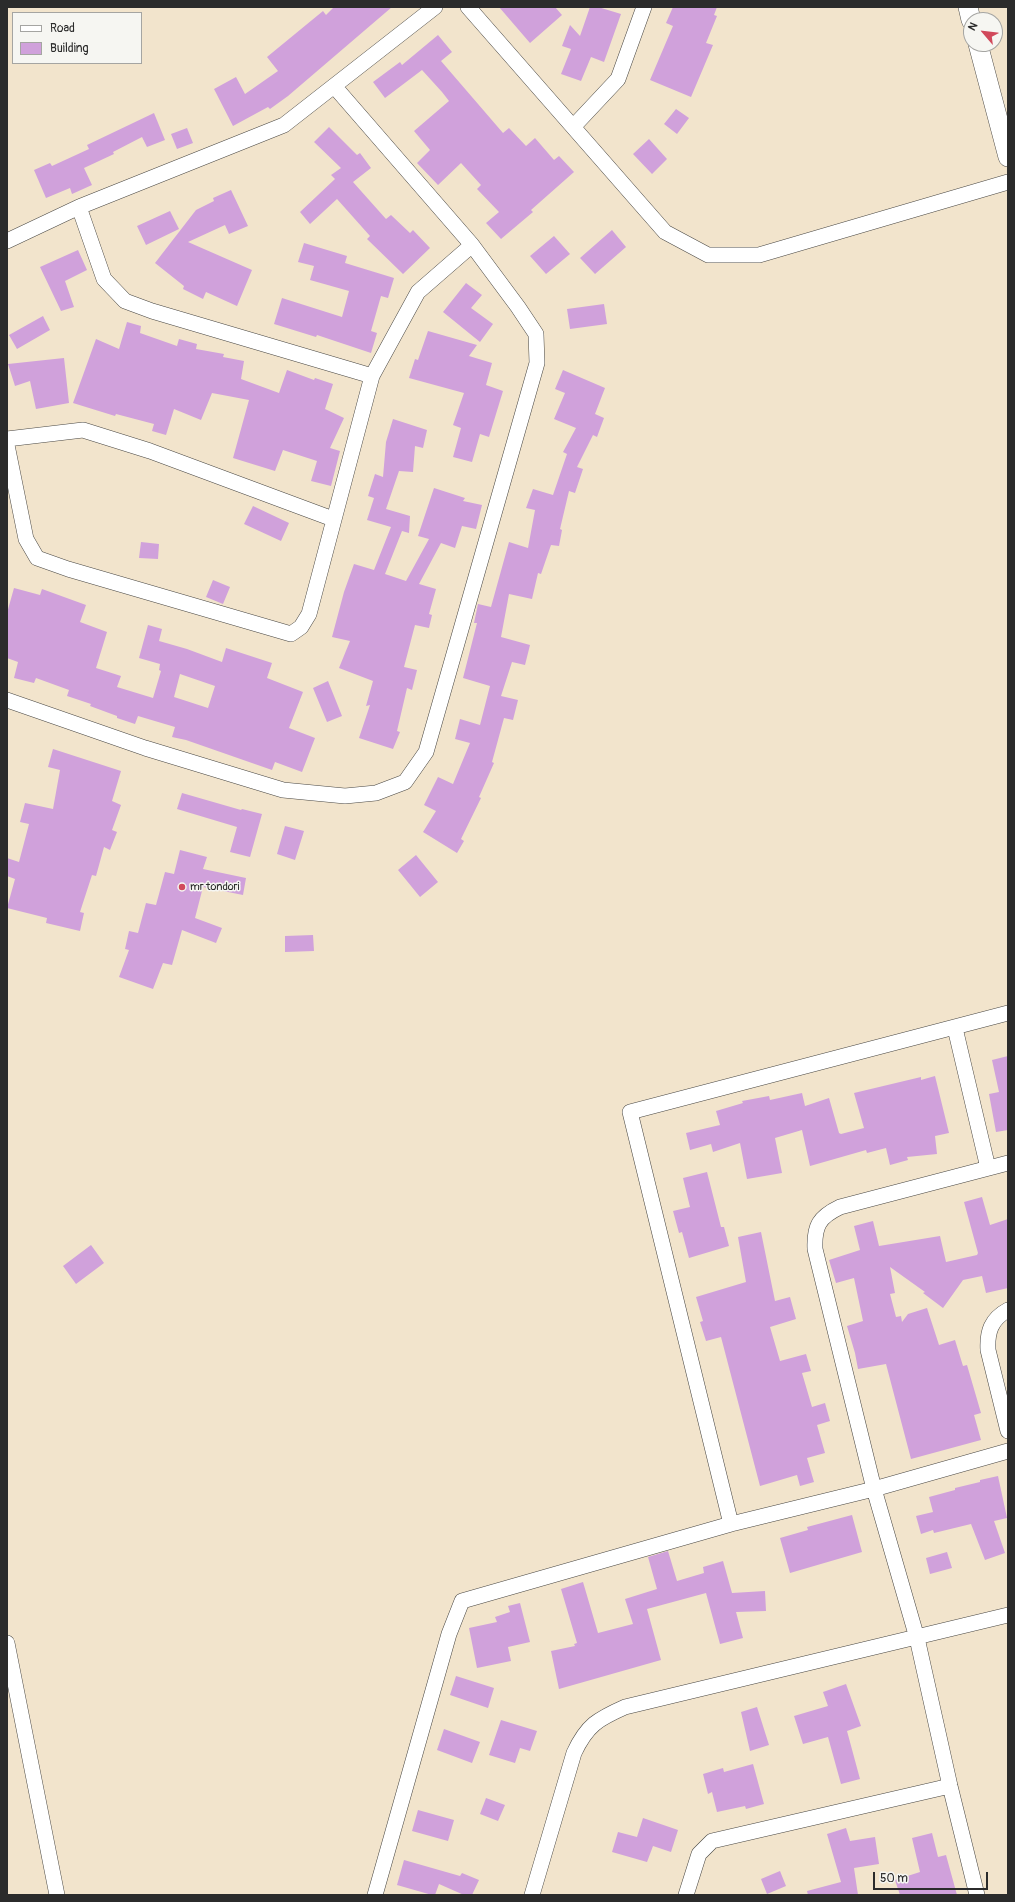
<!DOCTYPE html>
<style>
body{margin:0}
#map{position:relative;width:1015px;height:1902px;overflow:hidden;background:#f2e4cc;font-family:Pangolin,sans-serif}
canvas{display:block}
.frame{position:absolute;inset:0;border:8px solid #2b2b2b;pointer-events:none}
.legend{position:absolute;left:12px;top:12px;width:130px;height:52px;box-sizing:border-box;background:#f6f6f2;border:1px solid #a5a5a2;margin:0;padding:5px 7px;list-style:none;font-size:12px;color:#2b2b2b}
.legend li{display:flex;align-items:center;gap:8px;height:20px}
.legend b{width:20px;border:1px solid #a5a5a2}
.north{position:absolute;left:963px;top:12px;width:40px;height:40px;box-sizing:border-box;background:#f6f6f2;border:1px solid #a5a5a2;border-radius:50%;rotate:298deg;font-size:11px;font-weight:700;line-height:16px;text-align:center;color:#2b2b2b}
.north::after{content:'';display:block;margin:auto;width:14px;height:18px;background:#d1495b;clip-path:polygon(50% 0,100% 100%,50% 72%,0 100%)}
.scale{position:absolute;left:873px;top:1872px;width:115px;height:18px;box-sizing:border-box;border:2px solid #2b2b2b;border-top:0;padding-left:5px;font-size:12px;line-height:14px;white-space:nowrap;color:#2b2b2b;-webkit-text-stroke:3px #f6f6f2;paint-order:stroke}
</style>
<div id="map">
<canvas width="1015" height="1902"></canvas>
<div class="frame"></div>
<ul class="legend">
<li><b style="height:5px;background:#fff"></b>Road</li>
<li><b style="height:11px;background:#d0a1db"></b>Building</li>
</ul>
<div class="north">N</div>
<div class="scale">50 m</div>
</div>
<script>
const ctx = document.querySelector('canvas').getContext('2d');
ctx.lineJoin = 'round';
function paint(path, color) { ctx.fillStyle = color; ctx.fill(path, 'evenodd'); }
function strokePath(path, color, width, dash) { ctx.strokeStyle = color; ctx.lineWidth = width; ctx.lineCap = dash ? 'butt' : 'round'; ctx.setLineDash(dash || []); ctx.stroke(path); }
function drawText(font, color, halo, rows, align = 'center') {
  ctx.font = font + ' Pangolin,sans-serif'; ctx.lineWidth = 3; ctx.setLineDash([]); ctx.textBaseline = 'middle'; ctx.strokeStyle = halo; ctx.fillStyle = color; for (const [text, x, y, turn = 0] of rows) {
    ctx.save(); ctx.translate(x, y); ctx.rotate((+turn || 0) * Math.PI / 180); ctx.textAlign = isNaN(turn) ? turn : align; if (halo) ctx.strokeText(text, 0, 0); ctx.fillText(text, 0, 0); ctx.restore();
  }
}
const building = new Path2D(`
 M334 7H392L288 96 270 109 268 107 233 126 214 89 236 77 245 94 278 71 267 57 323 11 326 15Z
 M499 7H555L562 15 530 43Z
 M590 7H598L621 14 604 62 591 57 581 81 561 74 571 49 562 46 570 25 580 36Z
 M673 7H717L714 15 717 16 706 43 713 45 691 97 650 80 673 26 666 23Z
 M438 35 452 52 441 61 503 133 509 128 526 146 535 138 554 160 559 156 574 172 531 210 533 212 501 239 486 223 499 212 477 189 481 185 461 163 438 185 417 163 430 150 414 131 449 101 442 92 422 70 385 98 373 82 400 62 402 65Z
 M676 109 689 118 677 134 664 124Z
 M154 113 165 140 147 147 142 137 113 152 114 154 84 168 92 185 72 194 70 188 46 198 34 170 50 163 52 166 89 149 87 145Z
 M329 127 357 155 360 153 371 168 353 182 386 219 391 215 410 233 413 230 430 248 403 274 367 239 370 236 337 199 310 224 300 212 335 179 331 175 341 168 314 142Z
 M187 128 193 143 177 149 171 134Z
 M649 139 667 159 652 174 633 154Z
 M231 190 248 226 229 234 225 225 188 242 252 270 237 306 206 292 203 299 183 289 184 286 155 263 196 210 214 201 213 198Z
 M170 211 179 229 146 245 137 226Z
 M612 230 626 247 595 274 580 258Z
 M554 236 570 254 546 274 530 256Z
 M304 243 347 256 345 263 394 278 388 298 381 296 371 331 377 333 371 353 317 335 316 337 274 324 282 298 342 317 349 291 310 280 314 266 298 262Z
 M78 250 87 270 65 281 74 307 61 311 40 267Z
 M466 283 482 295 471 308 493 324 480 342 443 312Z
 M604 304 607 324 570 329 567 309Z
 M43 316 50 330 17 349 9 335Z
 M127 322 141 326 140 333 177 346 179 339 197 344 196 349 224 354 223 357 244 361 241 379 279 393 287 370 314 380 315 378 333 384 325 409 344 418 330 448 340 451 331 486 311 481 317 461 283 450 275 471 233 458 249 400 212 393 201 420 174 409 166 435 152 431 154 424 116 414 115 416 73 403 96 339 119 349Z
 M428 331 477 345 469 356 492 363 486 385 503 391 489 437 480 434 472 462 453 457 461 428 453 425 464 393 409 378 415 359 418 360Z
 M64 358 69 403 36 409 30 381 15 386 8 364Z
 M563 370 605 388 595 414 604 418 597 437 593 435 577 467 583 469 575 493 569 491 560 529 562 530 559 546 551 545 541 574 538 573 532 599 509 594 501 637 530 645 525 665 512 662 501 696 518 700 513 720 504 718 492 762 494 763 479 797 481 798 461 839 464 841 457 853 423 832 436 811 424 805 438 777 453 784 470 743 455 739 460 719 480 725 490 686 463 678 477 623H474L478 604 491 607 509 542 528 548 535 510 526 508 533 489 553 495 567 454 563 452 576 428 554 419 565 393 555 389Z
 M393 419 427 430 423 448 415 446 413 472 399 471 386 509 410 516 409 533 402 531 385 574 406 581 429 539 418 536 434 488 465 498 463 501 482 505 476 529 462 526 455 548 441 543 419 584 436 589 429 614 432 615 429 628 415 625 404 667 417 670 412 690 407 688 397 731 400 732 393 749 359 738 370 705 366 706 373 681 339 668 350 641 332 637 344 592 354 564 374 570 391 527 367 520 374 498 368 496 375 474 383 477 386 442Z
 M253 506 289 523 281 541 244 524Z
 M141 542 159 544 158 559 139 558Z
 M213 580 230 587 223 604 206 597Z
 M14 588 40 595 42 589 86 605 80 622 107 632 96 668 121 676 117 687 153 698 161 671 159 670 160 664 139 658 148 625 162 629 159 641 187 649 222 662 226 648 272 663 267 678 303 692 289 728 315 738 302 772 275 762 272 770 186 740 172 737 175 727 138 716 135 724 117 718V716L90 706 91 704 67 696 69 690 36 678 34 683 14 678 18 662 7 658V613ZM180 674 215 686 208 708 174 697Z
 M328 681 342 716 327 722 313 688Z
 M53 749 121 771 112 801 121 805 112 830 117 832 110 850 104 847 96 876 92 875 80 912 84 913 80 931 46 923 47 918 7 908 15 879 7 876V858L19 862 29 824 20 822 25 803 53 809 60 770 48 767Z
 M182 793 241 810 242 809 262 814 250 857 230 852 237 827 177 809Z
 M285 826 304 831 295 860 277 854Z
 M180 850 207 857 203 869 246 878 243 895 203 887 195 918 222 928 216 943 182 930 172 965 163 963 153 989 119 977 129 950 125 949 129 931 138 933 146 903 156 905 165 872 174 874Z
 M416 855 438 882 420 897 398 870Z
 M313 935 314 951 285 952V936Z
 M1008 1056V1130L996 1132 989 1094 999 1092 992 1060Z
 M935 1076 949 1133 935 1136 937 1154 907 1157 908 1160 890 1165 886 1148 867 1153 866 1150 810 1166 802 1130 775 1138 782 1173 747 1179 740 1143 713 1152 711 1144 690 1150 686 1133 720 1125 716 1111 743 1103 742 1101 769 1096 770 1100 802 1093 805 1106 829 1098 839 1133 841 1134 864 1128 854 1093 921 1077V1080Z
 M707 1172 721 1227H724L729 1246 689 1258 682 1232 679 1233 673 1211 690 1207 683 1178Z
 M982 1197 990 1225 1008 1219V1288L986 1293 982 1276 963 1280 943 1308 923 1293 925 1292 890 1267 895 1293 890 1294 896 1317 901 1316 902 1322 908 1314 927 1308 939 1345 955 1340 963 1366 967 1365 981 1413 974 1415 981 1440 911 1459 886 1364 858 1369 855 1353 847 1326 863 1321 854 1278 836 1283 829 1260 860 1250 854 1226 873 1221 879 1246 940 1236 946 1262 977 1255 978 1253 964 1202Z
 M761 1232 775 1301 790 1297 796 1319 770 1327 780 1361 806 1354 811 1371 802 1373 812 1407 825 1403 830 1421 817 1425 825 1453 807 1458 814 1482 800 1486 797 1475 760 1486 721 1337 706 1341 700 1322 703 1321 696 1297 746 1282 738 1237Z
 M91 1245 104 1263 76 1284 63 1266Z
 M998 1476 1007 1518 994 1521 1005 1553 985 1560 971 1524 934 1533 933 1530 921 1534 916 1516 933 1512 929 1497 955 1490V1488L980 1482V1480Z
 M852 1515 862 1552 790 1573 780 1538 808 1530 807 1527Z
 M668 1551 677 1581 704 1573 703 1567 723 1561 732 1593 765 1591 766 1611 736 1612 743 1638 720 1644 706 1593 647 1609 661 1660 559 1689 551 1651 575 1646 574 1644 577 1643 561 1589 583 1582 598 1633 633 1624 625 1599 657 1589 648 1557Z
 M947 1552 952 1568 930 1574 926 1558Z
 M520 1603 530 1642 508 1647 511 1661 477 1668 469 1628 497 1622 495 1617 510 1612 508 1606Z
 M456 1676 494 1688 488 1708 450 1695Z
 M846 1684 861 1726 847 1731 860 1779 841 1784 828 1737 803 1744 794 1716 828 1706 823 1692Z
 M757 1707 769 1745 750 1751 741 1712Z
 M501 1720 537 1731 530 1751 520 1748 515 1763 489 1755Z
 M444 1729 480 1742 472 1763 437 1750Z
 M753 1764 764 1804 746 1809 745 1806 717 1812 712 1792 708 1794 703 1774 723 1768 724 1772Z
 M486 1798 505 1805 498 1821 480 1814Z
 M418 1810 454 1820 448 1841 412 1831Z
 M643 1818 678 1830 671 1852 653 1846 647 1862 612 1852 618 1832 637 1837Z
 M846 1828 850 1841 875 1837 879 1864 854 1868 858 1895H808L807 1891 841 1882 827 1834Z
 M932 1833 938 1857 946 1855 957 1895H900L895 1880 920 1872 912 1838Z
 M404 1860 460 1876 462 1873 479 1880 472 1895H464L439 1884 435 1895H432L397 1885Z
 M780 1871 786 1886 767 1894 761 1879Z`);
const minor = new Path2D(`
 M468 7 665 232 708 255H759L1008 182
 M573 127 618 79 644 7
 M79 207 104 279 125 301 152 311 372 376
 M7 241 79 207 284 125 435 7
 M7 439 83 430 150 451 333 519
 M7 445 26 539 37 558 68 569 291 634 301 627 309 614 372 376 418 292 472 245
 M7 700 145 748 283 790 345 796 376 793 405 782 426 752 537 363 536 334 518 307 472 245 334 86
 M1008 1013 630 1112 731 1524 874 1489 1008 1451
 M955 1028 988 1168
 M1008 1310C991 1319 987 1332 988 1350L1008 1431
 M7 1643 57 1895
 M375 1895 449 1634 462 1601 731 1524
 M532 1895 574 1753C587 1725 598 1719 625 1707L1008 1615
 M686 1895 699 1854 712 1841 950 1786
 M977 1895 950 1786 917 1638 874 1489 815 1249C814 1226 819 1217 840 1207L1008 1163`);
const tertiary = new Path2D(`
 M968 7 971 20
 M978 44 1008 157`);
const markers = [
 [182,887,4,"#d1495b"]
];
const poiNames = [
 ["mr tondori",190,887]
];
paint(building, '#d0a1db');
strokePath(minor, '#494743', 16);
strokePath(tertiary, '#494743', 20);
strokePath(minor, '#fff', 15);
strokePath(tertiary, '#fff', 19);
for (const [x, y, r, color] of markers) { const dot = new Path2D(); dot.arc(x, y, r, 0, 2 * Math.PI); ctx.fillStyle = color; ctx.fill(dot); strokePath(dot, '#f6f6f2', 1.5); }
drawText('11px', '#2b2b2b', '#f6f6f2', poiNames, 'left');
</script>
